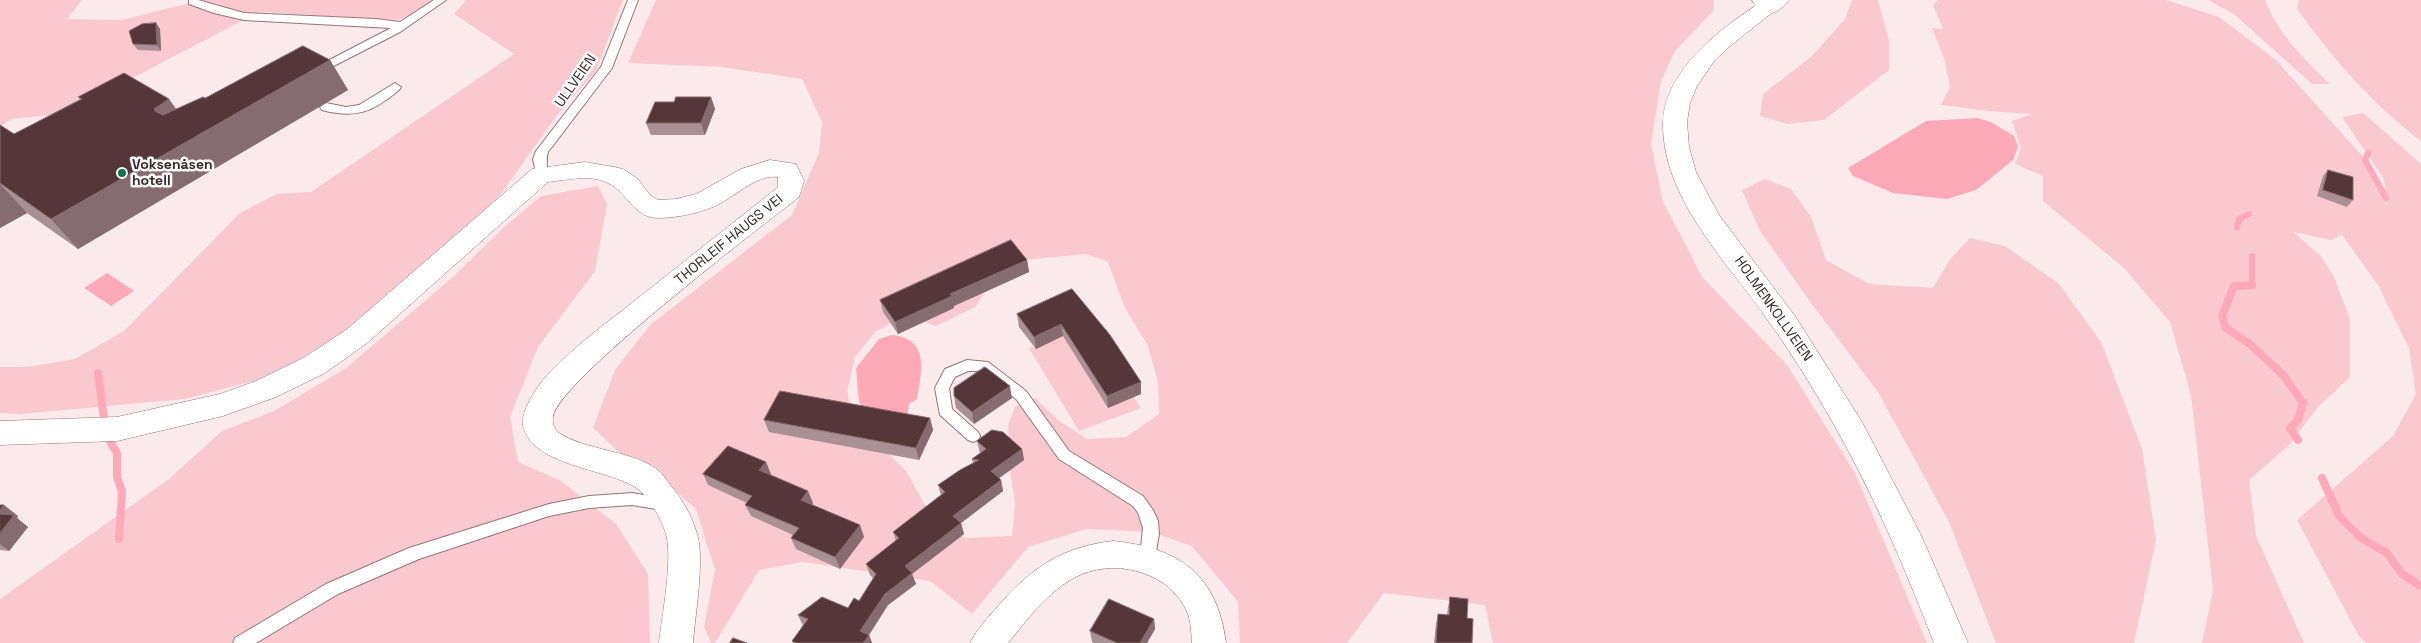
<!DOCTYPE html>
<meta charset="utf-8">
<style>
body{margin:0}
canvas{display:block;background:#faeaec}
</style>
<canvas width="2421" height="643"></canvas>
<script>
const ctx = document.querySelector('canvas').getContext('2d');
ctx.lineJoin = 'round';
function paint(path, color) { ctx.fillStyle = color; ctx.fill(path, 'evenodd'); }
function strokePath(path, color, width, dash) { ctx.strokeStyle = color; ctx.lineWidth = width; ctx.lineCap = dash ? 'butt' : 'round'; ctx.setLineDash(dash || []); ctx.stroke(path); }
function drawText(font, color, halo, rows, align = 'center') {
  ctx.font = font + ' "Space Grotesk",sans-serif'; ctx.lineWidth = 5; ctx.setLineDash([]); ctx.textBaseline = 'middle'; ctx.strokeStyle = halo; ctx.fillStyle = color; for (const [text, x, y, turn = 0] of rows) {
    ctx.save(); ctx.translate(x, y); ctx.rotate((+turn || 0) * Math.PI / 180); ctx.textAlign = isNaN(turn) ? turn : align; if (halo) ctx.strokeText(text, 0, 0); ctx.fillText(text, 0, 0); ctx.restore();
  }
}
const green = new Path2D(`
 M0 0H82L67 19 121 20 202 0H434L425 9 399 20 259 12 63 114 11 119 0 127Z
 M466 0H623L596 71 557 115 493 205 360 322 272 376 185 399 20 414 0 413V367H26L75 359 124 331 240 213 277 194 311 192 514 54 454 14Z
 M656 0H1713L1714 10 1675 51 1661 81 1651 144 1663 202 1703 278 1787 365 1855 473 1927 643H1493L1485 605 1384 593 1347 643H1240L1238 602 1192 546 1151 532 1086 529 1028 547 972 614 930 581 803 562 759 570 715 643H711L704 627 715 570 696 509 657 475 625 458 593 428 615 370 650 325 792 215 819 153 822 122 802 79 721 67 628 63ZM1086 254 1108 262 1125 308 1148 346 1158 382 1159 414 1126 437 1087 439 1058 420 1035 398 1015 407 1008 425 1010 470 1015 504 1012 536 965 538 926 507 906 471 888 453 854 424 847 391 855 357 875 332 905 315 936 326 975 307 997 273 1023 260Z
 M1852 0H1878L1889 40V70L1824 120 1788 124 1760 116 1763 94 1812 56 1845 19Z
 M1938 0H2166L2219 17 2276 60 2363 157 2387 206 2384 179 2342 117 2363 113 2421 164V640L2419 643H2366L2359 636 2297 520 2393 436 2416 394 2409 348 2378 285 2342 235 2331 240 2293 232 2321 256 2334 277 2350 320V377L2318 407 2288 446 2249 480 2256 536 2304 643H2202L2213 590 2191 395 2170 322 2124 268 2043 201V176L2015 164 2021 148 2012 121 2032 114 1989 111 1941 105 1950 87 1944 58 1932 28 1943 29 1933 5Z
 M2208 0H2265C2277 33 2305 60 2330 84H2312L2235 15Z
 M2299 0H2421V141C2370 102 2335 61 2297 9Z
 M1765 179 1791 189 1811 217 1826 260 1869 284 1933 288 1951 258 1970 238 2005 246 2059 284 2101 342 2142 449 2156 540 2134 643H1996L1949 522 1878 392 1811 303 1760 231 1742 190Z
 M598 186 607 204 595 271 538 347 510 417 518 462 561 481 616 524 648 574 650 643H0V599L169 479 222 431 274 411 346 368 453 277 502 229 541 196Z
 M1087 327 1141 408 1079 431 1029 348Z`);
const water = new Path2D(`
 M1977 118 1991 122 2014 136 2018 147 2013 160 1976 190 1947 199 1893 193 1853 176 1848 168 1926 121Z
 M107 273 134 291 111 306 84 288Z
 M892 335C930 339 922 371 917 399L909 404 907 418H870L859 402 856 368 879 339Z`);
const streamFar1 = new Path2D(`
 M2368 153 2365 160 2386 198
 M2237 228 2239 219 2249 214
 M2234 287 2252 286V256`);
const stream = new Path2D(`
 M2252 285 2234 286 2222 316 2226 328 2251 345 2284 376 2303 403 2298 420 2290 428 2298 440
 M98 373 104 419
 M106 435 117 453V477L122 492 119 539
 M2322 478 2339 516 2361 538 2387 553 2402 574 2421 586`);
const lane = new Path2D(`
 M189 0H198L244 13 376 19 400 22 434 0H446L400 32 316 75 312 73V69L391 28 244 20 214 13 189 4Z
 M628 0H638L612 68 548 152C545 161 549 170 545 178H537L533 159 536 151 601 67Z
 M395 83 401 87 399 90C373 112 356 119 322 110L320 107 326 103 346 107 359 105Z
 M967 360 988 362 1026 391 1069 451 1143 496 1153 510 1158 521 1159 534 1154 563 1148 565 1142 563 1140 558 1143 528 1138 513 1133 506 1059 459 1016 399 980 371H968L955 377 949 388 952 409 978 432 980 436 978 440 973 442 968 440 940 415 935 388 945 369Z
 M632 493 668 499 673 500 676 505 673 510 668 511 632 505 589 508 549 516 419 559 338 594 256 643H233L235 638 326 584 409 548 549 504 589 496Z`);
const street = new Path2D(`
 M1764 0H1789C1782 10 1772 16 1759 13L1756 8Z
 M770 160 796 164 804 181 799 197C761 227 556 383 553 417 552 423 554 429 559 433 586 451 632 450 658 470 663 474 666 480 670 485 682 498 692 516 697 534 705 559 695 615 693 643H659C662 616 673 559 666 534 661 518 649 496 635 487 605 468 532 466 523 426 520 411 539 383 549 373 577 344 610 320 642 295 687 259 733 223 778 187V177C755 174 733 199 713 207 696 214 675 218 657 218 633 217 627 192 608 183 591 174 566 180 548 182L366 344 325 373 276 397 223 416 117 441 0 445V421L117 417 220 394 256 381 305 357 346 330 532 169 585 162 614 167 623 169 638 179 650 195 658 200 676 199 696 194 741 169Z
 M1113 541C1180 548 1217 574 1226 643H1192C1191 630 1191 617 1184 606 1164 570 1112 558 1076 577 1048 591 1028 619 1008 643H970C977 629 988 618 998 606 1032 567 1062 547 1113 541Z`);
const secondary = new Path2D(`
 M1752 0H1774L1778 8 1729 47 1715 60 1697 86 1690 103 1687 122 1689 147 1696 172 1719 215 1795 316 1862 422 1921 535 1968 643H1934C1905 568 1873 493 1833 423 1812 386 1789 349 1764 315 1724 258 1663 198 1663 124 1663 73 1717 31 1755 6Z`);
const wall = new Path2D(`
 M156 23 160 29 161 51 138 50 133 44Z
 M330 60 348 90 78 249 27 213 0 228V125L14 134 80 99 78 97 169 99 176 109 205 98Z
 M711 97 715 109 705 135H651L646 123 674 102Z
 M2328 170 2353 200 2347 207 2317 196 2323 176Z
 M1027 260 1029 272 954 306V308L898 334 883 312 880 300Z
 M1072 289 1141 394 1108 408 1063 336 1036 349 1019 327 1017 314Z
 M954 396 1012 398 974 424 956 408Z
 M930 418 933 430 919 460 769 432 764 420Z
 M977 441 1022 449 1024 460 999 478 1001 480 1003 491 961 523 964 534 912 574 916 584 888 605 869 635 872 643H793L792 641 803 626 798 615 848 608 859 601 874 579 870 575 866 564 896 541 893 532 941 495 938 485 973 463 972 459 980 453Z
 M766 462 770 474 813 503 812 505 860 525 864 537 840 569 796 549 791 538 793 535 751 516 745 505 747 503 708 485 703 474Z
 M0 505 18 516 17 518 28 527 9 551 0 550Z
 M1450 597 1467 618 1472 643H1434L1436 624 1438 614 1447 615 1448 607Z
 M1154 619 1155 629 1147 643H1094L1092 642 1090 631Z`);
const shadedWall = new Path2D(`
 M156 23 160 29 161 51 157 45Z
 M330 60 348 90 78 249 51 219Z
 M711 97 715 109 705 135 701 123Z
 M169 99 190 129 155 111 154 109Z
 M0 184 27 213 0 228Z
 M1027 260 1029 272 954 306V308L898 334 895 322 950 294Z
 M1061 324 1063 336 1036 349 1034 337Z
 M1141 382V394L1108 408 1107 396Z
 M1010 386 1012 398 974 424 972 412Z
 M930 418 933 430 919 460 916 448Z
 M1022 449 1024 460 994 482 991 471Z
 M766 462 771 474 764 481 759 470Z
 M1001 480 1003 491 961 523 964 534 912 574 916 584 888 605 869 635 872 643H863L860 631 885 594 905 566 953 516Z
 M808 491 813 503 806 512 801 500Z
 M4 505 18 516 17 518 28 527 9 551 0 544V510Z
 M860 525 864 537 840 569 835 557Z
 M1154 619 1155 629 1147 643H1140Z`);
const building = new Path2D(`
 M156 23 157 45 133 44 129 31 142 24Z
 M303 46 330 60 51 219 0 183V125L14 134 82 99 78 97 124 73 169 99 154 109 155 111 163 115 203 97 205 98Z
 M676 97H711L701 123H646L655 102H674Z
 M2328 170 2353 177V200L2323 190Z
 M1011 240 1027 260 950 294 952 296 895 322 880 300Z
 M1072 289 1110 335 1141 382 1107 396 1061 324 1034 337 1017 314Z
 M985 367 1010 386 972 412 954 396V388Z
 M780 391 930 418 916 448 764 420Z
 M992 430 1003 432 1022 449 991 471 1001 480 953 516 961 523 905 566 912 573 885 594 860 631 869 635 863 643H796L792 641 808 619 798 615 822 597 848 608 854 598 859 601 876 574 866 564 899 538 893 532 945 492 938 485 960 470 979 460 972 459 986 449 977 441Z
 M728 446 766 462 759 470 808 491 801 500 860 525 835 557 791 538 799 528 745 505 752 496 703 474Z
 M0 505H4L0 510Z
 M0 514 14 515 0 533Z
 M1450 597 1468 599 1467 618 1473 619 1472 643H1436L1438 614 1449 615Z
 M1109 599 1154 619 1140 643H1117L1090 631Z
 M733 638 747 643H730Z`);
const markers = [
 [122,173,5,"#0c7249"]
];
const streetNames = [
 ["ULLVEIEN",576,81,-55],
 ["THORLEIF HAUGS VEI",729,240,-39],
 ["HOLMENKOLLVEIEN",1773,309,55]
];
const poiNames = [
 ["Voksenåsen",132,165],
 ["hotell",132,181]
];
paint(green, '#fac9d0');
paint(water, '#fea9b7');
strokePath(streamFar1, '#fea9b7', 6);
strokePath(stream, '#fea9b7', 8);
strokePath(lane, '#967378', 2);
strokePath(street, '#967378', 1);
strokePath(secondary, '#967378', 1);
paint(lane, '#fff');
paint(street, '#fff');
paint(secondary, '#fff');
paint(wall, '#a89094');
paint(shadedWall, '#866c70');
paint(building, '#55363b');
strokePath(building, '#866c70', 1);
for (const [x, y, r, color] of markers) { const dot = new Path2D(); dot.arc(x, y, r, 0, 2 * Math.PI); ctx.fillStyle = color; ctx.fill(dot); strokePath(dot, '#fff', 2); }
drawText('14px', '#37292b', '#fff', streetNames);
drawText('bold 14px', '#37292b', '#fff', poiNames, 'left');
</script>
